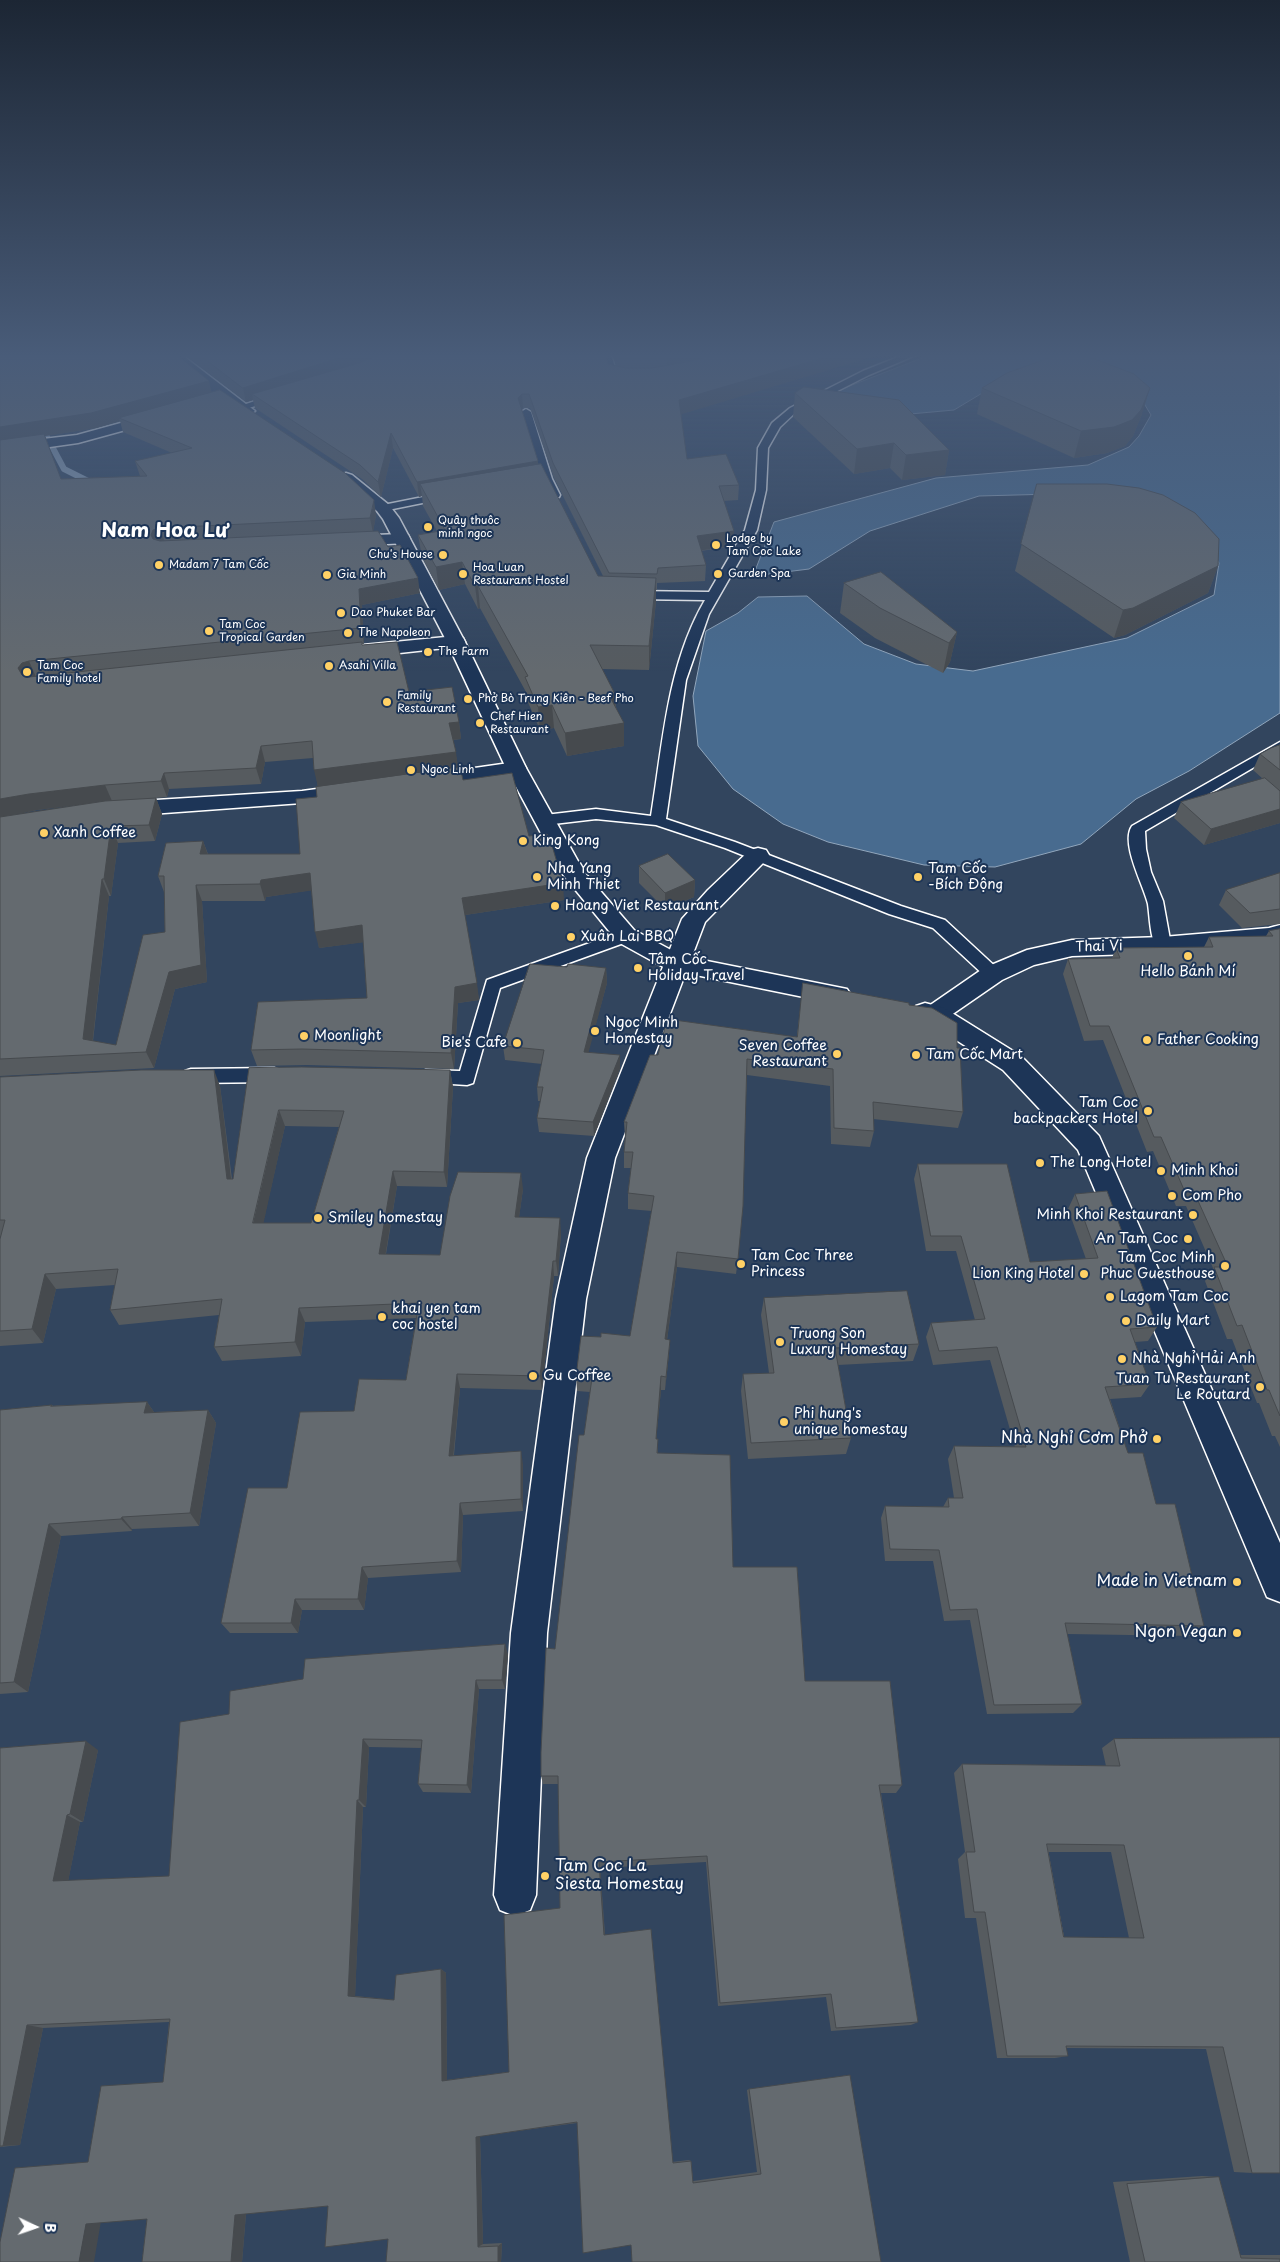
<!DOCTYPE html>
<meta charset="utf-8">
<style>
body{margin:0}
#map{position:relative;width:1280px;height:2262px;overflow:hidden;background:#32455e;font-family:"Playpen Sans",sans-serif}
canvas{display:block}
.north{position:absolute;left:10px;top:2202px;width:50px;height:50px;-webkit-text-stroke:4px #1d3557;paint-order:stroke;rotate:93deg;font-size:14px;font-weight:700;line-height:20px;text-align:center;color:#fff}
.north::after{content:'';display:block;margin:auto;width:18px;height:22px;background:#fff;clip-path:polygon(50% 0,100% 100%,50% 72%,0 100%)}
</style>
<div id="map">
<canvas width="1280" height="2262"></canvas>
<div class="north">B</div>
</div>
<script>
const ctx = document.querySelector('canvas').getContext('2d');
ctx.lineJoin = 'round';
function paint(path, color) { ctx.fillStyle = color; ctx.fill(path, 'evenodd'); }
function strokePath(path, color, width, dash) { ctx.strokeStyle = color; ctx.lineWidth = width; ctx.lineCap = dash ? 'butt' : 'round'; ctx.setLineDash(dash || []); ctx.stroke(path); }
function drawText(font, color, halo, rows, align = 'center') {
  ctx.font = font + ' "Playpen Sans",sans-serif'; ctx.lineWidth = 4; ctx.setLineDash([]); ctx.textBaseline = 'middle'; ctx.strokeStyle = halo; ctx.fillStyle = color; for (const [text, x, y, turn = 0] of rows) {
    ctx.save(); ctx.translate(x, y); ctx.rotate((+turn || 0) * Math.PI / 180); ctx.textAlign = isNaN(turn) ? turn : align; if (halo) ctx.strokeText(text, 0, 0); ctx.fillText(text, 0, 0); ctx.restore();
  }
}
const water = new Path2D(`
 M930 355H1280V713L1189 771 1136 799 1081 844 995 867 924 865 828 842 783 824 733 789 698 746 693 696 706 631 738 613 758 597 807 596 864 644 916 664 973 671 1127 638 1214 595 1219 563 1203 533 1090 493 979 496 870 531 809 569 753 576 774 522 936 478 1088 465 1129 447 1139 436 1151 415 1139 395 984 392 954 410 910 414 817 399Z`);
const stream = new Path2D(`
 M39 422 64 469 96 485`);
const service = new Path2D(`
 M601 355H611L617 373 630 376V380L610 377Z
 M903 355H916L869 375 796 412 780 427 768 448 766 490 757 530 709 614 686 680 666 819 735 842 901 906 945 920 999 970 1001 974 999 978 993 980 987 978 933 928 889 914 725 848 656 825 596 819 545 825 540 823 538 820 540 817 545 815 596 809 651 816C663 743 667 665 705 600L631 599 625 595 631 591 709 592 745 530 756 490 758 448 772 423 790 408 863 371Z
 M279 393 284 396 282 398 242 410 237 407Z
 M526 409 531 412 552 479 560 495 559 497H551L542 479 521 412Z
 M448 492 453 495 452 497 383 511 377 508 383 505Z
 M1280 742V752L1145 831 1146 849 1151 872 1163 901 1171 945 1169 949 1163 951 1157 949C1150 937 1150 918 1148 904 1144 886 1120 843 1132 826Z
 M626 930 632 932 634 936 632 940 500 988 473 1083 467 1085 420 1082 417 1077 420 1072 426 1070 460 1071 487 980Z
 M274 1068 280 1070 283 1075 280 1080 274 1082 191 1083 185 1081 182 1076 185 1071 191 1069Z`);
const minor = new Path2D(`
 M157 413 162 414 164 417 162 420 78 443 0 454V444L77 435Z
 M402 534 408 535 410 539 408 543 346 546 340 545 338 541 340 537 346 536Z
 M456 636 463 638 465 642 463 646 363 657 356 655 354 651 356 647 363 645Z
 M516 762 523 764 526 768 523 772 426 787 419 785 415 781 419 777 426 775Z
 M354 784 362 785 365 790 362 795 302 803 123 816 115 814 112 809 115 804 123 802 302 791Z
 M758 848 766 850 769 855 766 860 705 922 615 1158 586 1299 547 1633 536 1895 530 1910 515 1916 500 1910 494 1895 511 1633 556 1299 587 1158 682 919 708 890 750 850Z
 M1280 925V941L1269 944 1163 953 1072 956 1034 965 1002 980 944 1020 935 1023 926 1020 922 1014 926 1008 984 968 1027 950 1072 940 1163 937 1269 928Z`);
const secondary = new Path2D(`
 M167 355H182L255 411 248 415C232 411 178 369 167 355Z
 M346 473 352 475 389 505 399 518 465 642 526 768 584 872 634 930 682 956 847 989 851 995 847 1001 838 1004 676 971 667 969 618 942 564 876 506 768 447 642 383 519 377 511 340 481 338 478 340 475Z
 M925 1003 944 1008 1021 1056 1099 1136 1280 1543V1602L1267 1597 1078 1150 1003 1070 928 1022 916 1018 912 1012 916 1006Z`);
const wall = new Path2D(`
 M0 355 211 392 376 515 373 531 388 547 420 593 362 605 364 644H362V645L409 692 459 722 461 739 453 740 458 767 463 780 529 836 564 900 465 915 479 1000 458 1003 454 1069 307 1065 257 1066 251 1050 367 998 363 942 319 948 312 890 266 897 265 901H202L207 982 175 989 154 1068 0 1076ZM120 421 123 432 172 453 135 461 140 476 61 479 45 436 96 428ZM313 758 318 787 317 797 300 854H208L203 841 158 876 164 892 165 932 116 1045 93 1041 109 896H111L118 843 155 841 162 814 156 798 167 797 169 789 261 784 265 762ZM85 804 8 816 37 810Z
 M185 355H605L608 364 616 366 613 355H878L681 414 687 459 739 485 738 500 724 501 733 546 701 551 706 565 705 581 657 583V590H656V601L649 670 602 669 615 694 616 707 624 746 567 756 554 728 540 730 527 700 526 692 480 608 478 609 465 584 439 590 422 557 418 535 437 531 423 506 422 496 419 497 393 448 381 497 362 479 255 408 253 400 246 402ZM523 408H530L554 478 603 576H598L538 464 522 410Z
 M982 388 1142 414 1133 436 1125 446 1107 453 1074 458 977 414Z
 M795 393 949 450 945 475 902 480 890 468 854 474 793 417Z
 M1037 484 1218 566 1208 593 1125 635 1114 638 1015 571Z
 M844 583 957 632 950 662 943 673 875 638 840 613Z
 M1280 745V823L1204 845 1174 818 1181 802 1263 779 1253 770 1260 754Z
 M639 866 695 880 694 897 665 909 639 883Z
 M1280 873V924L1242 928 1219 905 1226 890Z
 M1280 929V1447L1275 1436H1272L1259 1403H1257L1232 1339H1227L1205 1281 1213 1268 1186 1206H1176L1153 1151 1147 1152 1103 1040 1084 1041 1063 974 1068 959 1112 958 1116 948 1204 947 1209 937 1266 936 1269 931Z
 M567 967 606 968 607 983 588 1052 620 1069 594 1136 539 1132 537 1118 541 1101H538L537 1087 542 1064 505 1060 503 1046Z
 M803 983 909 1005 957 1048 963 1112 958 1128 873 1119 874 1131 870 1147 831 1144 830 1086 747 1075 738 1259 736 1274 677 1267 667 1340 669 1354 665 1390H661L656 1439 658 1453 733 1567 805 1681 902 1785 896 1793H881L918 2022 911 2025 831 2031 826 1997 718 2006 706 1862 600 1868 605 1934 672 2162 689 2160 691 2161 693 2181 757 2172 747 2090 749 2089 881 2262 631 2245 577 2123 480 2136 483 2244 502 2243 501 2262 388 2239 328 2206 246 2214 242 2262H142L147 2219 88 2162 163 2082 169 2022 43 2028 20 2145 0 2147V1748L98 1750 83 1822H80L68 1881 169 1876 229 1714 508 1654 505 1689H479L471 1793 423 1792 418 1784 422 1748 369 1747 366 1807H363L355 1996 394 2000 441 1969 446 1973 447 2080 509 2072 560 1908 558 1784H543L541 1776 555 1649 590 1392 577 1391 576 1377 601 1337 630 1336 652 1211 628 1209V1193L631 1168H624V1152L625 1138 624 1122 658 1055 797 1037Z
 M249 1068 450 1070 453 1087 447 1187 397 1186 386 1254 440 1255 523 1189 519 1217 561 1233 558 1276H554L542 1390 460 1388 454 1455 523 1464V1511L463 1515 461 1572 368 1578 364 1610H302L298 1633H230L221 1623 287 1488 354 1411 406 1380 416 1318 305 1322 301 1356 222 1361 214 1347 219 1315 119 1325 110 1310 115 1285 56 1289 43 1343 0 1346V1239L1 1236H0V1077L220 1086 232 1179H233ZM285 1126 339 1127 311 1223H263Z
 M918 1164 1030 1262 1086 1259 1068 1209 1075 1194 1157 1327 1148 1341 1135 1342 1150 1384 1141 1397 1110 1399 1128 1453 1156 1504 1204 1626 1193 1636 1067 1634 1082 1704 1073 1713 987 1714 970 1620 944 1621 933 1561H885L881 1518 885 1506 943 1507 948 1498H954L948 1459 954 1446 1015 1447 990 1360 933 1365 926 1337 931 1323 975 1320 956 1251H926L914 1179Z
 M764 1298 919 1344 913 1361 838 1365 851 1438 846 1454 748 1459 741 1391 743 1374 769 1373 761 1315Z
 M147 1402 154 1412 208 1410 216 1423 199 1526 132 1529V1531L61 1536 28 1692 0 1694V1410L52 1405 53 1406Z
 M1280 1738 1252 2173 1234 2172 1206 2049 1066 2048 1068 2056 1055 2058H997L976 1918H965L958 1859 965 1852 954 1773 962 1764 1106 1766 1102 1748 1114 1739ZM1048 1852H1111L1129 1938 1064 1937Z
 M1202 2176 1219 2177 1240 2255H1280V2262H1130L1113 2182Z`);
const shadedWall = new Path2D(`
 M348 355H394L252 394 253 400 246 402 243 388Z
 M670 355H717L667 370V356Z
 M833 355H878L679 415V400Z
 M209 381 212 395 119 418 120 421 96 428 0 443V427Z
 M1150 388 1142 414 1133 436 1125 446 1107 453 1074 458 1081 431Z
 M522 394 523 408 519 413 518 398Z
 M391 433 393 448 381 497 378 482Z
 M894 443 890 468 854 474 857 449Z
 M949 450 945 475 902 480 906 455Z
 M538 461 539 476 420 484 422 496 419 497 417 482Z
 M374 500 376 515 373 533 370 518Z
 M160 528 165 543 155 551 151 535 153 530Z
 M734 531 733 546 696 551 697 536Z
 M462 562 465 584 439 590 436 567Z
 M1218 566 1208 593 1125 635 1114 638 1123 610Z
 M418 578 420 593 362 605 364 644 361 628 359 589Z
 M656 578V601L649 670V646Z
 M475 586H478L480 608 478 609Z
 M957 632 950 662 943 673 949 643Z
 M29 661 36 677 24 684 18 668 22 663Z
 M615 694 616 717 609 695Z
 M552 705 554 728 540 730 538 707Z
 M459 722 461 739 451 740 449 723Z
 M624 723V746L567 756 565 733Z
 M261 746 265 762 261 784 256 768Z
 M456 752 458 768 318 787 314 770Z
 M164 773 169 789 167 797 161 781Z
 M105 785 112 801 37 810 0 818V799L29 794Z
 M156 798 162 814 155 841 149 825Z
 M1280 809V823L1204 845 1211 829Z
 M111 826 118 843 111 896 104 879Z
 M203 841 209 858 200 854Z
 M310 873 315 890 266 897 265 901 260 884 261 880Z
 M102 879 109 896 91 1055 83 1039Z
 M695 880 694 897 665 909V893Z
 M563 883 564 900 465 915 462 898Z
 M196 885 202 901 207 982 175 989 154 1068 146 1052 169 972Z
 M362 925 366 942 319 948 315 932Z
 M606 968 607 983 585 1066 584 1052Z
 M477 983 479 1000 458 1003 454 1069 451 1053 455 987Z
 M620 1055V1069L594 1136 593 1122Z
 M214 1070 220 1086 233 1195 227 1179Z
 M450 1070 453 1087 447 1187 444 1172Z
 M279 1110 285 1126 260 1239 253 1223Z
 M393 1171 397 1186 383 1269 379 1254Z
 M521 1173 523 1189 517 1232 515 1217Z
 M560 1218 561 1233 558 1276 556 1261Z
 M677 1252V1267L665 1354V1339Z
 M553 1261 554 1276 542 1390 540 1376Z
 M45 1274 56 1289 43 1343 32 1329Z
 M299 1308 305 1322 301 1356 295 1342Z
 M670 1340 669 1354 665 1390 666 1377Z
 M457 1374 460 1388 452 1468 449 1456Z
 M661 1376V1390L655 1452 656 1439Z
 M147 1402 156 1415 144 1413Z
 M208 1410 216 1423 199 1526 190 1513Z
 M521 1451 523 1464V1511L521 1499Z
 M460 1503 463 1515 461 1572 457 1561Z
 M122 1517 132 1529V1531L121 1519Z
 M49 1524 61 1536 28 1692 14 1682Z
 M362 1567 368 1578 364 1610 358 1599Z
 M295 1599 302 1610 298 1633 291 1623Z
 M505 1644 508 1654 505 1689 502 1680Z
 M476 1680 479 1689 471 1793 467 1785Z
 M363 1739 369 1747 366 1807 359 1800Z
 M86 1741 98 1750 83 1822 70 1814Z
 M357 1800 363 1807 355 1999 348 1996Z
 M67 1815 80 1822 67 1887 53 1881Z
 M599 1862 600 1868 605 1939 604 1935Z
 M441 1969 446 1973 447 2082 442 2081Z
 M27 2025 43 2028 20 2145 3 2146Z
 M480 2136 483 2244 478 2247 476 2137Z
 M246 2213 242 2262H231L235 2215Z
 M101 2221 94 2262H79L86 2224Z
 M502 2243 501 2262H498V2246Z`);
const building = new Path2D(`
 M0 355H177L209 381 91 413 0 427Z
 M200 355H348L243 388Z
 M380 355H605L608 364 626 368H652L692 361 712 355H833L679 400 687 459 726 454 739 485 719 486 734 531 697 536 706 565 658 568 657 574 609 573 553 463 529 394H522L518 398 538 461 417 482 391 433 378 482 360 465 252 394 359 363Z
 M617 355H670L630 358 618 357Z
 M1058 355H1074L1092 358 1134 374 1150 388 1141 410 1132 420 1114 427 1081 431 982 388 1007 373Z
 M804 387 899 400 949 450 906 455 894 443 857 449 795 393Z
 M220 390 345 473 374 500 370 518 160 528 153 530 151 535 153 539 160 541 378 531 388 547 400 545 418 578 359 589 361 628 29 661 22 663 18 668 22 675 29 677 362 642V645L397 642 409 692 452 687 459 722 449 723 456 752 314 770 312 741 261 746 256 768 164 773 161 781 105 785 29 794 0 799V440L44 434 61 479 147 476 135 461 192 448 119 418Z
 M541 464 598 576 656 578 649 646 590 645 615 694 609 695 624 723 565 733 552 705 538 707 525 677 528 676 478 586H475L462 562 436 567 418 535 445 530 420 484Z
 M1037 484H1107L1139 488 1163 495 1195 513 1219 539 1218 566 1133 608 1123 610 1021 544Z
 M881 572 957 632 949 643 880 608 844 583Z
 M1280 745V770L1260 754 1271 748Z
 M460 767 463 780 512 773 529 836 547 834 551 842 563 883 462 898 477 983 455 987 451 1053 302 1049 251 1050 258 1002 367 998 362 925 315 932 310 873 261 880 260 884 196 885 201 965 169 972 146 1052 0 1059V817L105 801 156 798 149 825 111 826 104 879H102L83 1039 116 1045 143 935 165 932 164 876H158L166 843 203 841 200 854H300L296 799 317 797 316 787Z
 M1265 778 1280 791V809L1211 829 1181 802Z
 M668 854 695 880 665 893 639 866Z
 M1280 873V909L1250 913 1226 890Z
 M1280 929V1416L1269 1390H1267L1242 1325 1237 1326 1214 1267H1228L1194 1192H1185L1161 1137H1154L1109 1026H1090L1068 959 1120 958 1116 948 1213 947 1209 937 1273 936 1269 931Z
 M530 964 567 967 568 964 606 968 584 1052 620 1055 593 1122 537 1118 543 1087H537L544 1050 503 1046Z
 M803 983 909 1003V1005L932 1008 957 1023V1048H960L963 1112 873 1102 874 1131 834 1128 833 1069 747 1059 743 1206 738 1259 677 1252 665 1339 670 1340 666 1377 661 1376 656 1439H658L657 1453 730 1455 733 1567H797L805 1681H890L902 1785H879L918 2022 836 2028 831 1994 720 2003 707 1856 599 1862 604 1935 651 1929 673 2163 691 2161 693 2183 761 2174 749 2089 850 2075 881 2262H632L631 2245 583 2253 577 2122 476 2137 478 2247 498 2246V2262H386L388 2239 325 2247 328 2206 235 2215 231 2262H142L147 2219 86 2224 79 2262H0V2242L15 2168 88 2162 101 2086 163 2082 170 2019 27 2025 3 2146H0V1748L86 1741 70 1814 67 1815 53 1881 169 1876 180 1722 229 1714 230 1691 303 1679 305 1659 505 1644 502 1680H476L467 1785 418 1784 422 1740 363 1739 359 1800H357L348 1996 394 2000 396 1975 441 1969 442 2081 509 2072 504 1915 560 1908 558 1776H541V1752L546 1648 555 1649 579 1435H584L592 1378 576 1377 581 1336 601 1337V1333L630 1336 654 1196 628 1193 633 1152H624L627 1122H624L650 1055H658L667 1019 797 1037Z
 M302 1067 450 1070 444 1172 393 1171 379 1254 440 1255 450 1196 458 1172 521 1173 515 1217 560 1218 556 1261H553L540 1376 457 1374 449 1456 521 1451V1499L460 1503 457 1561 362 1567 358 1599H295L291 1623H221L248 1488H287L300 1412 354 1411 359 1379 406 1380 419 1303 299 1308 295 1342 214 1347 222 1299 110 1310 118 1269 45 1274 32 1329 0 1331V1239L5 1220H0V1077L141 1070H214L227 1179H233L249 1068ZM279 1110 344 1111 311 1223H253Z
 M918 1164H1007L1030 1262 1098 1258 1075 1194 1107 1191 1157 1327 1130 1329 1150 1384 1105 1387 1128 1453H1143L1156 1504H1175L1204 1626 1065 1623 1082 1704 994 1705 977 1609 950 1610 939 1550 890 1549 885 1506 949 1507 948 1498H963L954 1446 1026 1447 997 1347 939 1351 931 1323 985 1319 961 1236H931Z
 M907 1291 919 1344 835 1348 851 1438 751 1443 743 1374 774 1373 764 1298Z
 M147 1402 144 1413 208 1410 190 1513 122 1517 121 1519 49 1524 14 1682 0 1683V1410L52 1405 51 1406Z
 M1280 1738V2173H1252L1223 2047 1066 2046 1068 2056H1007L985 1912H974L966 1852H975L962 1764 1120 1766 1114 1739ZM1047 1844 1124 1845 1144 1938 1064 1937Z
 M1219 2177 1241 2258 1280 2259V2262H1145L1127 2184Z`);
const markers = [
 [428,527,5,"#ffd166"],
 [716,545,5,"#ffd166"],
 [443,555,5,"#ffd166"],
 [159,565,5,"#ffd166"],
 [463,574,5,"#ffd166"],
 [718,574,5,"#ffd166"],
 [327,575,5,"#ffd166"],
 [341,613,5,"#ffd166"],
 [209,631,5,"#ffd166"],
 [348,633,5,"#ffd166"],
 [428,652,5,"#ffd166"],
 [329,666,5,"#ffd166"],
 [27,672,5,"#ffd166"],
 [468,699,5,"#ffd166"],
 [387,702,5,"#ffd166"],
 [480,723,5,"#ffd166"],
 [411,770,5,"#ffd166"],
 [44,833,5,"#ffd166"],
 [523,841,5,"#ffd166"],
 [537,877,5,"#ffd166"],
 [918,877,5,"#ffd166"],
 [555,906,5,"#ffd166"],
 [571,937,5,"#ffd166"],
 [1188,956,5,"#ffd166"],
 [638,968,5,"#ffd166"],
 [595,1031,5,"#ffd166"],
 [304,1036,5,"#ffd166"],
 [1147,1040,5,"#ffd166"],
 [517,1043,5,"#ffd166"],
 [837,1054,5,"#ffd166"],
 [916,1055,5,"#ffd166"],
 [1148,1111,5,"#ffd166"],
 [1040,1163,5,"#ffd166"],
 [1161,1171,5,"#ffd166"],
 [1172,1196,5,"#ffd166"],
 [1193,1215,5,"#ffd166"],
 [318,1218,5,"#ffd166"],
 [1188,1239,5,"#ffd166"],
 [741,1264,5,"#ffd166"],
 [1225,1266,5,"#ffd166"],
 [1084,1274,5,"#ffd166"],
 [1110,1297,5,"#ffd166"],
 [382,1317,5,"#ffd166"],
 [1126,1321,5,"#ffd166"],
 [780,1342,5,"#ffd166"],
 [1122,1359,5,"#ffd166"],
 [533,1376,5,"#ffd166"],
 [1260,1387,5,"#ffd166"],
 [784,1422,5,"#ffd166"],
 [1157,1439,5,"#ffd166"],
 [1237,1582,5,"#ffd166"],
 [1237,1633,5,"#ffd166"],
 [545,1876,5,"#ffd166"]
];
const farPoinames = [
 ["Quây thuôc",438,521],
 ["minh ngoc",438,534],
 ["Lodge by",726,539],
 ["Tam Coc Lake",726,552],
 ["Chu's House",433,555,"right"],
 ["Madam 7 Tam Cốc",169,565],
 ["Hoa Luan",473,568],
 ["Restaurant Hostel",473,581],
 ["Garden Spa",728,574],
 ["Gia Minh",337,575],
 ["Dao Phuket Bar",351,613],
 ["Tam Coc",219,625],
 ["Tropical Garden",219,638],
 ["The Napoleon",358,633],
 ["The Farm",438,652],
 ["Tam Coc",37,666],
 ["Family hotel",37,679],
 ["Asahi Villa",339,666],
 ["Family",397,696],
 ["Restaurant",397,709],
 ["Phở Bò Trung Kiên - Beef Pho",478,699],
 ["Chef Hien",490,717],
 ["Restaurant",490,730],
 ["Ngoc Linh",421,770]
];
const poiNames = [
 ["Xanh Coffee",54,833],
 ["King Kong",533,841],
 ["Nha Yang",547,869],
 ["Minh Thiet",547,885],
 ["Tam Cốc",928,869],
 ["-Bích Động",928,885],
 ["Hoang Viet Restaurant",565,906],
 ["Xuân Lai BBQ",581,937],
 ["Tâm Cốc",648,960],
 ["Holiday Travel",648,976],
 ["Hello Bánh Mí",1188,972,"center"],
 ["Ngoc Minh",605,1023],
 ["Homestay",605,1039],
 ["Moonlight",314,1036],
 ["Father Cooking",1157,1040],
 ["Bie's Cafe",507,1043,"right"],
 ["Seven Coffee",827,1046,"right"],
 ["Restaurant",827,1062,"right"],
 ["Tam Cốc Mart",926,1055],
 ["Tam Coc",1138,1103,"right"],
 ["backpackers Hotel",1138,1119,"right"],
 ["The Long Hotel",1050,1163],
 ["Minh Khoi",1171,1171],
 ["Com Pho",1182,1196],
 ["Minh Khoi Restaurant",1183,1215,"right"],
 ["Smiley homestay",328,1218],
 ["An Tam Coc",1178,1239,"right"],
 ["Tam Coc Three",751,1256],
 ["Princess",751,1272],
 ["Tam Coc Minh",1215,1258,"right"],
 ["Phuc Guesthouse",1215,1274,"right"],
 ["Lion King Hotel",1074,1274,"right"],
 ["Lagom Tam Coc",1120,1297],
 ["khai yen tam",392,1309],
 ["coc hostel",392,1325],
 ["Daily Mart",1136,1321],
 ["Truong Son",790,1334],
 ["Luxury Homestay",790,1350],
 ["Nhà Nghỉ Hải Anh",1132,1359],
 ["Gu Coffee",543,1376],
 ["Tuan Tu Restaurant",1250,1379,"right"],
 ["Le Routard",1250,1395,"right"],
 ["Phi hung's",794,1414],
 ["unique homestay",794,1430]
];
const streetNames = [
 ["Thai Vi",1099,947,-2]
];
const nearPoinames = [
 ["Nhà Nghỉ Cơm Phở",1147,1439],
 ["Made in Vietnam",1227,1582],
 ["Ngon Vegan",1227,1633],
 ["Tam Coc La",555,1867,"left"],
 ["Siesta Homestay",555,1885,"left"]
];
const farTownnames = [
 ["Nam Hoa Lư",165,531]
];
paint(water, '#486b8f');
strokePath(water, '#91a6bc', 1);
strokePath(stream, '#91a6bc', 6);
strokePath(service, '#fff', 3);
strokePath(minor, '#fff', 3);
strokePath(secondary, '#fff', 3);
paint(service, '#1d3557');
paint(minor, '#1d3557');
paint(secondary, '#1d3557');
paint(wall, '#565b5f');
paint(shadedWall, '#464a4e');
paint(building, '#646a6f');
strokePath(building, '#464a4e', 1);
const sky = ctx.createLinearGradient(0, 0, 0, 672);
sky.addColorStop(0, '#1c2634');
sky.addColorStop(0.53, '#495c79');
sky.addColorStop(1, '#495c7900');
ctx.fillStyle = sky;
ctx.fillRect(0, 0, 1280, 672);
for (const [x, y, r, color] of markers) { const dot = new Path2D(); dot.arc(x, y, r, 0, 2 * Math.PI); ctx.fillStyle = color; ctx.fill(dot); strokePath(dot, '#1d3557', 2); }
drawText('11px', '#fff', '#1d3557', farPoinames, 'left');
drawText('14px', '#fff', '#1d3557', poiNames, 'left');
drawText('14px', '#fff', '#1d3557', streetNames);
drawText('16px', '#fff', '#1d3557', nearPoinames, 'right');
drawText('bold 20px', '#fff', '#1d3557', farTownnames);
</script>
